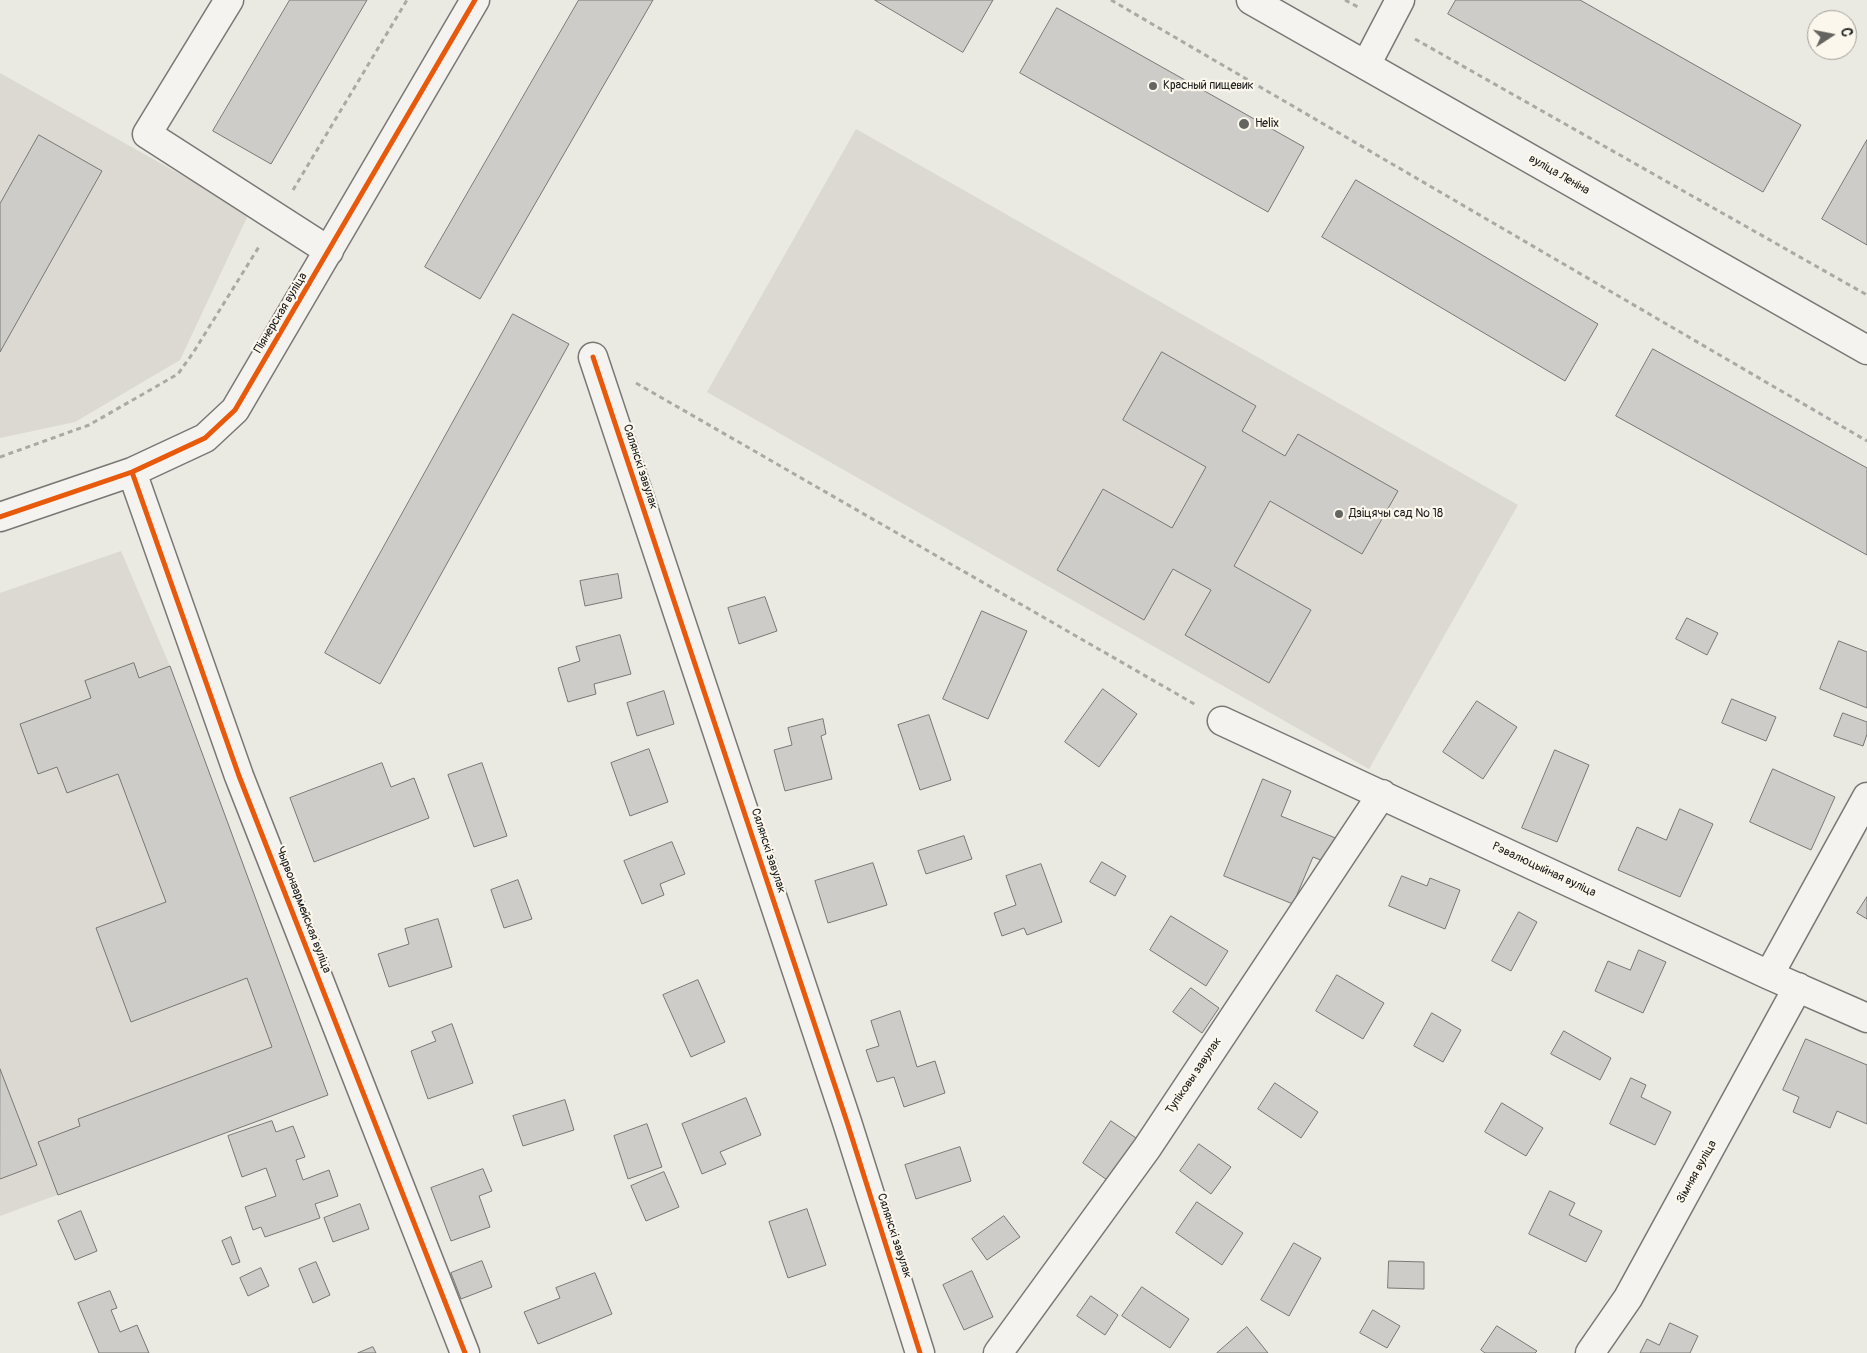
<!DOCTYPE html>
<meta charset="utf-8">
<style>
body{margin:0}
#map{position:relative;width:1867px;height:1353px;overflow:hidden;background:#eae9e2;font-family:Pangolin,sans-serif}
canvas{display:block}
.north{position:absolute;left:1807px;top:10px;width:50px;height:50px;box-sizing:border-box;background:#fbf7ec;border:1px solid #a29f99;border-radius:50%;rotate:79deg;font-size:14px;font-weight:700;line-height:20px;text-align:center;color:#1c1c1c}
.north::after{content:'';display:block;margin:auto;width:18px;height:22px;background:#646461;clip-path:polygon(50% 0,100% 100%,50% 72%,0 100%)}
</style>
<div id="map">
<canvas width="1867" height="1353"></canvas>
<div class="north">С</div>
</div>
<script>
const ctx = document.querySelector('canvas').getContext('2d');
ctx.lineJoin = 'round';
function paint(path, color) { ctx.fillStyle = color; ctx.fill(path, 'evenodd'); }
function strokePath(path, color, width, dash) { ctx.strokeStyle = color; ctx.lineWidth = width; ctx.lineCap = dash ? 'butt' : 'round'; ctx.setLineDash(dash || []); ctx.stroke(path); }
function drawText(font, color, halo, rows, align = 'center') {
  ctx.font = font + ' Pangolin,sans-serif'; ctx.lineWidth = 4.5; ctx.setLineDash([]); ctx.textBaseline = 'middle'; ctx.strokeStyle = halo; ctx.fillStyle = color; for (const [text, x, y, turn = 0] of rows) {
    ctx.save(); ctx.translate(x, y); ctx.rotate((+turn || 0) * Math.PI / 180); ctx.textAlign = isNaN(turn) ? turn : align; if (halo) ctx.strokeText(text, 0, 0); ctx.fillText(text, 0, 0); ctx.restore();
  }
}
const built = new Path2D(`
 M0 73 249 213 180 360 75 422 0 438Z
 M856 129 1518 505 1369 769 707 392Z
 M121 551 170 666 328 1095 0 1216V593Z`);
const building = new Path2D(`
 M290 0H367L271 164 213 131Z
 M579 0H653L480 299 425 267Z
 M875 0H993L963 52Z
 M1456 0H1580L1801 125 1763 192 1448 14Z
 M1057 8 1304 147 1268 212 1020 73Z
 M39 135 102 171 0 352V204Z
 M1867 140V245L1822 219Z
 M1356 180 1598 324 1565 381 1322 237Z
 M513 314 569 344 380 684 325 653Z
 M1653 349 1867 468V555L1616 416Z
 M1162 352 1256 406 1242 431 1285 456 1298 434 1398 491 1362 554 1270 501 1234 566 1311 610 1269 683 1185 635 1211 590 1173 569 1144 620 1057 570 1103 489 1172 528 1206 467 1123 420Z
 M618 574 622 598 585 606 580 581Z
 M765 597 777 631 739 644 728 608Z
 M982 611 1027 631 988 719 943 699Z
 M1687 618 1718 633 1707 655 1676 639Z
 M620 635 631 674 594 684 596 694 568 702 558 668 580 661 576 647Z
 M1839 641 1867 652V708L1820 689Z
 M134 663 139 678 170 666 328 1095 58 1195 38 1142 80 1126 78 1119 272 1047 247 978 131 1022 96 928 166 902 118 774 67 793 57 767 38 774 20 724 91 698 85 681Z
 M1103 689 1137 714 1099 767 1065 742Z
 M664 691 674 724 637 736 627 703Z
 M1732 699 1776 717 1766 741 1722 723Z
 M1477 701 1517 727 1483 779 1443 752Z
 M1843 713 1867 722V734L1863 746 1834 736Z
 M929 715 951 780 920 790 898 725Z
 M823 719 826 734 821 736 832 779 785 791 774 750 792 745 788 728Z
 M649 749 668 802 630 816 611 763Z
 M1555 750 1589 765 1557 842 1522 828Z
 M382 763 391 787 414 778 429 818 314 862 290 798Z
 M482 763 507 836 474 847 448 775Z
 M1773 769 1835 797 1811 850 1750 822Z
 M1263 779 1291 791 1281 816 1343 841 1333 865 1313 857 1293 904 1224 876Z
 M1680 809 1713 824 1680 897 1618 870 1637 827 1666 840Z
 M964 836 972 859 926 874 918 851Z
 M672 842 685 874 660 884 664 895 642 904 624 861Z
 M1102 862 1126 876 1115 896 1090 882Z
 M873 863 887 905 828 923 815 881Z
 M1041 864 1062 922 1027 935 1024 928 1002 936 994 913 1016 905 1006 876Z
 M1402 876 1427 886 1430 878 1460 890 1445 929 1389 906Z
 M518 880 532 919 504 928 491 890Z
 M1867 897V919L1857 913Z
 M1519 912 1537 922 1511 971 1492 961Z
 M1171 916 1228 951 1206 986 1150 950Z
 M438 919 452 967 389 987 378 954 409 944 405 929Z
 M1639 950 1666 962 1643 1013 1595 991 1608 961 1630 970Z
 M1337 975 1384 1003 1363 1039 1316 1011Z
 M698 980 725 1042 691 1057 663 995Z
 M1191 988 1219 1008 1202 1033 1173 1012Z
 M900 1011 917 1067 935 1061 945 1093 904 1107 894 1077 877 1082 866 1050 879 1046 871 1021Z
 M1432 1013 1461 1030 1443 1062 1414 1046Z
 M452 1024 473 1083 428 1099 411 1051 436 1041 432 1032Z
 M1564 1031 1611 1058 1600 1080 1551 1054Z
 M1806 1039 1867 1065V1124L1837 1111 1830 1128 1793 1112 1799 1097 1783 1090Z
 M0 1069 37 1165 0 1179Z
 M1631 1078 1646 1085 1641 1097 1671 1112 1655 1145 1610 1124Z
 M1275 1083 1318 1112 1301 1138 1258 1109Z
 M746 1098 761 1135 720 1152 726 1164 702 1174 682 1124Z
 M565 1100 574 1130 523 1146 513 1116Z
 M1502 1103 1543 1128 1526 1156 1485 1132Z
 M272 1121 276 1132 293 1126 305 1157 296 1160 303 1180 329 1170 338 1196 315 1204 320 1218 265 1237 261 1227 253 1230 245 1207 276 1196 266 1168 242 1177 228 1136Z
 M1111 1121 1139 1140 1110 1182 1083 1163Z
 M647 1124 662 1167 628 1179 614 1136Z
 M1199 1144 1231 1167 1211 1194 1180 1171Z
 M960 1147 971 1181 916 1199 905 1165Z
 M483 1169 492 1191 479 1196 490 1227 451 1241 431 1188Z
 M664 1172 679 1207 646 1221 631 1186Z
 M1550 1191 1575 1203 1569 1215 1602 1231 1586 1262 1529 1234Z
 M1197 1202 1243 1233 1222 1265 1176 1233Z
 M360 1204 369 1229 333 1242 324 1218Z
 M807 1209 826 1265 788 1278 769 1222Z
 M81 1211 97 1251 75 1260 58 1221Z
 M1004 1216 1020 1237 987 1260 972 1239Z
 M231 1237 240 1262 232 1265 222 1241Z
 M1294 1243 1321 1258 1289 1316 1261 1300Z
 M482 1261 492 1287 461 1299 451 1273Z
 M1389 1261 1424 1262V1289L1388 1288Z
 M316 1262 330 1295 313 1303 299 1269Z
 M261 1268 269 1286 248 1296 240 1278Z
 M972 1271 993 1317 964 1330 943 1285Z
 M595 1273 612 1314 538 1344 524 1312 560 1298 556 1288Z
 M1142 1287 1189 1319 1170 1348 1122 1316Z
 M110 1291 117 1308 111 1310 120 1332 137 1325 149 1353H99L78 1303Z
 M1091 1296 1118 1315 1105 1335 1077 1316Z
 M1373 1310 1400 1326 1387 1348 1360 1333Z
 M1670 1323 1698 1336 1690 1353H1640L1647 1339 1659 1345Z
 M1497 1326 1537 1351 1535 1353H1485L1481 1350Z
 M1247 1327 1268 1353H1217Z
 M373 1347 376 1353H358Z`);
const path = new Path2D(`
 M1111 0 1867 441
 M1345 0 1360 8
 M1415 39 1867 295
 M293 190 407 0
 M636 383 1196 705
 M0 457 89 425 178 374 193 353 260 245`);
const minor = new Path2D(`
 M229 0 147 134 329 251
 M1366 65 1400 0
 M593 357 847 1122 920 1353
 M132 472 239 776 465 1353
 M0 517 132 472 205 438 235 410 475 0
 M1222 721 1769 975 1867 1018
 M1769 975 1867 797
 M998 1353 1147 1148 1382 794
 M1590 1353 1628 1298 1798 987`);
const major = new Path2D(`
 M1251 0 1867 350`);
const cycleway = new Path2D(`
 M593 357 847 1122 920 1353
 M132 472 239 776 465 1353
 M0 517 132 472 205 438 235 410 475 0`);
const markers = [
 [1153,86,5,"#646461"],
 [1244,124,6,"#646461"],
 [1339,514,5,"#646461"]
];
const poiNames = [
 ["Красный пищевик",1163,86],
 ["Helix",1255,124],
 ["Дзіцячы сад № 18",1349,514]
];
const streetNames = [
 ["вуліца Леніна",1559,175,30],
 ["Піянерская вуліца",281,313,-59],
 ["Сялянскі завулак",640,467,72],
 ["Сялянскі завулак",768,851,72],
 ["Рэвалюцыйная вуліца",1544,870,25],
 ["Чырвонаармейская вуліца",303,910,69],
 ["Тупіковы завулак",1194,1076,-56],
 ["Зімняя вуліца",1697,1172,-61],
 ["Сялянскі завулак",894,1236,72]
];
paint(built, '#dbd9d1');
paint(building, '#cdccc8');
strokePath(building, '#797875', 1);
strokePath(minor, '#797875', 31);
strokePath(major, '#797875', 31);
strokePath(path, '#aaa9a6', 3, [5, 4]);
strokePath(minor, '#f4f3ef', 28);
strokePath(major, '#f4f3ef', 28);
strokePath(cycleway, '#e8590c', 5);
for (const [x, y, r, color] of markers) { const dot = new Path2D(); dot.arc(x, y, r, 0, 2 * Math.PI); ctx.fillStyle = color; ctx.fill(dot); strokePath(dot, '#fbf7ec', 2); }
drawText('12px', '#1c1c1c', '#fbf7ec', poiNames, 'left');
drawText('12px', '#1c1c1c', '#fbf7ec', streetNames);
</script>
